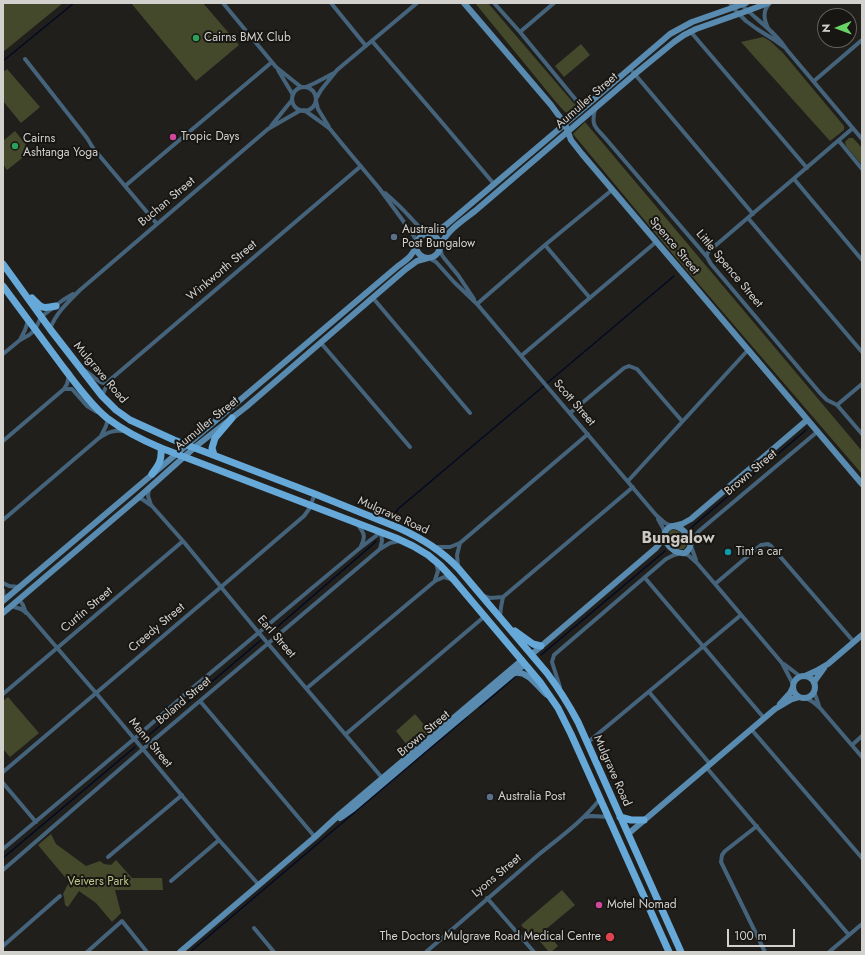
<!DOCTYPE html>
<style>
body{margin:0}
#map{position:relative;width:865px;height:955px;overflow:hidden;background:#211f1c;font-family:Jost,sans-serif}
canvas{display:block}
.frame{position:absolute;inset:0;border:4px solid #d2d1ce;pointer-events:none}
.north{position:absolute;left:817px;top:8px;width:40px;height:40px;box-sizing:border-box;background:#181613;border:1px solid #62615e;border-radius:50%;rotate:269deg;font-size:11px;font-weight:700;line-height:16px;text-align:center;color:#d2d1ce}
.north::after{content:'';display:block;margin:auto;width:14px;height:18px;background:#68d465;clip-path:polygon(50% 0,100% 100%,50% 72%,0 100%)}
.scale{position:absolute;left:727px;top:929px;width:68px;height:18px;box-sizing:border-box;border:2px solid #d2d1ce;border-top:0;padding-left:5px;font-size:12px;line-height:14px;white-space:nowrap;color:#d2d1ce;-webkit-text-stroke:3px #181613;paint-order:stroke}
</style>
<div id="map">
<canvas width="865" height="955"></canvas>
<div class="frame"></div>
<div class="north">N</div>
<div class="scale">100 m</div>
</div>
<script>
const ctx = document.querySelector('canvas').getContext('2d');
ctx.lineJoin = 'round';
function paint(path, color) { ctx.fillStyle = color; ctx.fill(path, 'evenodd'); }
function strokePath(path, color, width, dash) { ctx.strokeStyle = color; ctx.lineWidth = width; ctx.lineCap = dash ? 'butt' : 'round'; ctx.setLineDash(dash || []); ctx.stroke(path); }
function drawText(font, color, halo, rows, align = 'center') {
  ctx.font = font + ' Jost,sans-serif'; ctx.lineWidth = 4; ctx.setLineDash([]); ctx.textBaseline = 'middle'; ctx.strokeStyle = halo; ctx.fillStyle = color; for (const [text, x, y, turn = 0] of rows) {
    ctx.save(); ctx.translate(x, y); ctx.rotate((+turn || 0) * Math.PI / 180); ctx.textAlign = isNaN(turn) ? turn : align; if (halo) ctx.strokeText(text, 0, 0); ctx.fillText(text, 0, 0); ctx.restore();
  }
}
const green = new Path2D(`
 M3 3H63L3 52Z
 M131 3H203L239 45 196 81Z
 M475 3H488L577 107 570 115 564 111 556 102Z
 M763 37 770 41 783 53 844 126V130L830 141 741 42Z
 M581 44 590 55 564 77 555 66Z
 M7 69 40 107 21 123 3 101V72Z
 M585 122 862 451V474L666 246 573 134Z
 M15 131 31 151 7 170 3 164V141Z
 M849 138H853L862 148V165L846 146 845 142Z
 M671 530C680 529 685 537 687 544L684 549H679C672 546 664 538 671 530Z
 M8 697 39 733 10 757 3 749V701Z
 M415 714 430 732 410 749 396 731Z
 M51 834 56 844 86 866 100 861 104 864 111 865 116 860 132 878H162L163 890H115L121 913 112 922 96 903 79 891 68 907 65 905 64 897 63 894 69 882 38 845Z
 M562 890 575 905 545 930 558 946 551 952H549L537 938 534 940 521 925Z`);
const stream = new Path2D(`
 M3 61 74 3
 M392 518 398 509 674 276
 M690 529 694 525 806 430
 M269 634 372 545 376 541
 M541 655 665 551
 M480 707 515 677
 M142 741 261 640
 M3 858 135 747
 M190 952 467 717`);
const street = new Path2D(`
 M223 3 276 67 301 87
 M331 3 366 46
 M494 3 520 32 576 100 578 105 579 112
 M730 3 736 11 746 21 757 29 773 39 784 47
 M741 4C756 20 775 31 787 50L862 139
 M768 28C764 19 762 11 770 3
 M690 31 807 168
 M520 32 554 3
 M372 41 445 126 494 184
 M25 59 87 138 93 148 157 224
 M278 70 293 95
 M633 72 753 214
 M814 81 862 40
 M306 87 315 83 334 73
 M292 99a12 12 0 1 1 24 0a12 12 0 1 1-24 0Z
 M316 99 321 90 337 70 417 3
 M316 101 318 109 329 127
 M577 101 583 103H589
 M595 109C591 127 595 126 606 139L707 257 711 264 820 393 827 400 837 405 862 434
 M304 110 318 120 330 129 343 145 379 188 412 233 417 242
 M271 126 292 100
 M839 141 862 169
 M794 179 862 260
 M125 186 272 62
 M385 193C393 200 401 207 408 215 415 222 420 230 430 233
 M748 218 862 352
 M545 245 590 298
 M440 248 442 255 444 258 458 275 474 299
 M707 257V254L709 251 853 128
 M429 258 436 262 454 282 477 304 656 515 665 523 672 526
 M373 298 470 413
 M477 304 545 245 612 190
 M50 329C56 313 68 302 80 290L268 129 301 110
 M20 340 25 330 28 321
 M321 343 410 447
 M3 354 20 340 29 335 35 330 41 317 63 300 73 294
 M521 356 656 242
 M84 370C89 372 99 383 103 383 106 382 108 381 110 380
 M64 389H72L87 406 97 412
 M102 396 106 387 111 379 361 166
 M837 405 862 384
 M570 413 624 368 629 366 637 369 682 421
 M101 436 106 426 108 419
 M3 441 64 389 67 384 69 375
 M628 481 748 350
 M149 489 148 496 151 505
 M138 498 142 499 152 506 183 541 259 633 384 780
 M658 519 663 528 665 535
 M3 520 99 438C108 432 113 430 124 431
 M358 525C364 533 366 536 361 546
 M690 543 699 531 817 432
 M691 546 696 560
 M435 547H450L460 543 588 434
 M682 553 688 555 697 563 715 584 782 663 793 684
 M458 566 457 555 460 543
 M645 578 764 718
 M435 580 438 571 436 562
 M3 583 9 586 19 587
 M715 584 761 545 768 544 771 546 854 642
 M3 590 4 600
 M483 596 490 598 503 597
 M19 599 23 605 26 613
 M11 606 21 609 27 613 96 693 219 840 259 885
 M500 617 501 607 503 597 633 487
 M784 664 801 677
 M560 687 552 662 554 655 666 559 674 555 681 553
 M307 688 435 581 444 577 451 579
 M814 689 815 694 819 706
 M649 692 710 764
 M3 694 183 541
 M806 698 813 702 820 708 862 757
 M200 701 315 837
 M751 729 862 858
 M346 734 485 616
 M587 743 741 615
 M852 745 862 736
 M706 767 849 935
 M3 772 221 587 304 516 309 509 315 494
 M3 783 36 822
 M584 817 592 816 609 817
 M757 826 725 851 722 855 721 862 765 952
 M3 849 134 739 190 690 360 548 381 532 382 541 380 549
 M108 857 182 795
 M3 870 143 749 380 549 390 543 399 541
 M171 881 219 840
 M487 898 534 952
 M254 928 274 952
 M3 946 60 896
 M87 952 122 921 147 952
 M426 952C463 920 500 888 537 856 559 838 583 821 600 799
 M829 952 862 924`);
const secondary = new Path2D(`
 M464 3 551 105 565 124 571 140 582 154 862 484
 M431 233 438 231 446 225 565 124 670 34 692 22 746 3
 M416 246a12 12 0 1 1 24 0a12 12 0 1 1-24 0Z
 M441 244C448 230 462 221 475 211L635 74 674 42 684 35 696 29 747 11 768 3
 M672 526C685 526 698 544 685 553 670 555 655 533 672 526Z
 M674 526 682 524 691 519 807 420
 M3 601 398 266C406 260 413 256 416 246
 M3 613 138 498 195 447 246 407 406 269 417 261 428 258
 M532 654 656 548 665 536
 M515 673C529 671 538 688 547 695
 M805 676 816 671 828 664 862 635
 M793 687a11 11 0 1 1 22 0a11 11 0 1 1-22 0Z
 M814 683 816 679 824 668
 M780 704 790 693 793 687
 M340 818 353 809 432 742 525 664
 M628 834 775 709 792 699 799 697
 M180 952 315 837 340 814 522 660`);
const primary = new Path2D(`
 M3 264 50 329 102 396 116 410 130 420 174 440 315 494 399 528C421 538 441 550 458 568L547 673C559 689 569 705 578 722L681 952
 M3 286C23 313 43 340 63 367 77 385 90 404 107 418 124 431 142 440 161 448L396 538 413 546 428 555 440 565 454 580 540 682 558 708 571 734 669 952
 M32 298C42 308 41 309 56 306
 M214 455 212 448 215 438 232 418
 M152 474C159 465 162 460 161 448
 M515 631 533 644 541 646
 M620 817 631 820H644`);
const markers = [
 [196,38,4,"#2e9e5b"],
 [173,137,4,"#d1479c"],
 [15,146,4,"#2e9e5b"],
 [394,237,4,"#5c6f8a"],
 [728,552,4,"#0f9aa8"],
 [490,797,4,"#5c6f8a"],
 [599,905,4,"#d1479c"],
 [610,937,5,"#e0444e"]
];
const poiNames = [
 ["Cairns BMX Club",204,38],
 ["Tropic Days",181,137],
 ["Cairns",23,139],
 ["Ashtanga Yoga",23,153],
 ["Australia",402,230],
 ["Post Bungalow",402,244],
 ["Tint a car",736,552],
 ["Australia Post",498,797],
 ["Motel Nomad",607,905],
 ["The Doctors Mulgrave Road Medical Centre",601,937,"right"]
];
const streetNames = [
 ["Aumuller Street",587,101,-41],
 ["Buchan Street",167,202,-40],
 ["Spence Street",674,246,50],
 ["Little Spence Street",729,269,50],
 ["Winkworth Street",222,271,-40],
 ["Mulgrave Road",100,373,50],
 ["Scott Street",574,403,49],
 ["Aumuller Street",207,424,-39],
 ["Brown Street",751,473,-40],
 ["Mulgrave Road",393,516,24],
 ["Curtin Street",87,610,-40],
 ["Creedy Street",157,628,-40],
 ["Earl Street",276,637,49],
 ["Boland Street",184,701,-40],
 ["Brown Street",424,734,-40],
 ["Mann Street",150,743,50],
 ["Mulgrave Road",612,771,66],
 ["Lyons Street",497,876,-40]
];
const parkNames = [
 ["Veivers Park",98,882]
];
const districtNames = [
 ["Bungalow",678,539]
];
paint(green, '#45492c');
strokePath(stream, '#030a23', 1.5);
strokePath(street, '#45647b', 4);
strokePath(secondary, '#588baf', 6);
strokePath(primary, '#66a9d8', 7);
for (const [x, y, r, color] of markers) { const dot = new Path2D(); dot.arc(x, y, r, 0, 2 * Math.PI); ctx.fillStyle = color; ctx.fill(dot); strokePath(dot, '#181613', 1.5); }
drawText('12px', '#d2d1ce', '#181613', poiNames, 'left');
drawText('12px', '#d2d1ce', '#181613', streetNames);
drawText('12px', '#bfc788', '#181613', parkNames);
drawText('bold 16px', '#cbc8c4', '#181613', districtNames);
</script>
